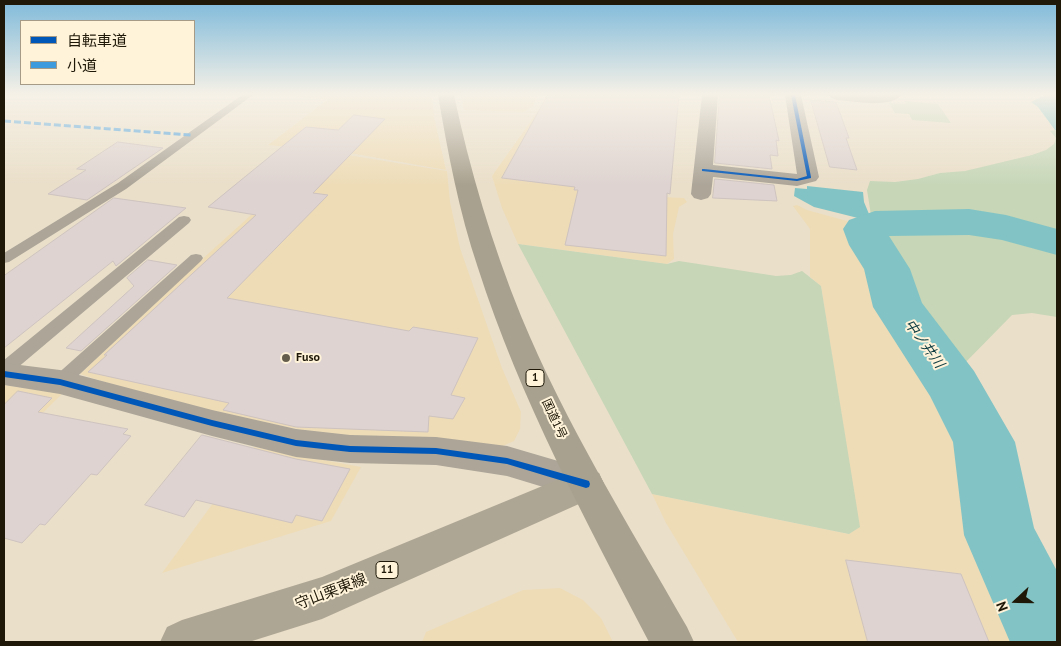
<!DOCTYPE html>
<meta charset="utf-8">
<style>
body{margin:0}
#map{position:relative;width:1061px;height:646px;overflow:hidden;background:#eadfc9;font-family:"PT Sans","Noto Sans JP",sans-serif}
canvas{display:block}
.frame{position:absolute;inset:0;border:5px solid #1f1808;pointer-events:none}
.legend{position:absolute;left:20px;top:20px;width:175px;height:65px;box-sizing:border-box;background:#fff3da;border:1px solid #a59b86;margin:0;padding:6px 9px;list-style:none;font-size:15px;color:#1f1808}
.legend li{display:flex;align-items:center;gap:10px;height:25px}
.legend b{width:25px;border:1px solid #a59b86}
.north{position:absolute;left:991px;top:576px;width:50px;height:50px;-webkit-text-stroke:4px #fff3da;paint-order:stroke;rotate:249deg;font-size:14px;font-weight:700;line-height:20px;text-align:center;color:#1f1808}
.north::after{content:'';display:block;margin:auto;width:18px;height:22px;background:#1f1808;clip-path:polygon(50% 0,100% 100%,50% 72%,0 100%)}
</style>
<div id="map">
<canvas width="1061" height="646"></canvas>
<div class="frame"></div>
<ul class="legend">
<li><b style="height:6px;background:#0057b8"></b>自転車道</li>
<li><b style="height:6px;background:#3c9add"></b>小道</li>
</ul>
<div class="north">N</div>
</div>
<script>
const ctx = document.querySelector('canvas').getContext('2d');
ctx.lineJoin = 'round';
function paint(path, color) { ctx.fillStyle = color; ctx.fill(path, 'evenodd'); }
function strokePath(path, color, width, dash) { ctx.strokeStyle = color; ctx.lineWidth = width; ctx.lineCap = dash ? 'butt' : 'round'; ctx.setLineDash(dash || []); ctx.stroke(path); }
function drawText(font, color, halo, rows, align = 'center') {
  ctx.font = font + ' "PT Sans","Noto Sans JP",sans-serif'; ctx.lineWidth = 4; ctx.setLineDash([]); ctx.textBaseline = 'middle'; ctx.strokeStyle = halo; ctx.fillStyle = color; for (const [text, x, y, turn = 0] of rows) {
    ctx.save(); ctx.translate(x, y); ctx.rotate((+turn || 0) * Math.PI / 180); ctx.textAlign = isNaN(turn) ? turn : align; if (halo) ctx.strokeText(text, 0, 0); ctx.fillText(text, 0, 0); ctx.restore();
  }
}
const built = new Path2D(`
 M283 95H432L434 117 446 170 356 154 268 145 327 100Z
 M461 95H538L533 106 524 112 464 110Z
 M546 95H658L654 106 642 196 684 198 687 202 679 207 673 234 674 259 667 264 518 244 502 208 492 176 540 108Z
 M322 151 447 171 450 202 460 248 502 368 521 412 520 429 514 441 498 448 352 440 238 417 141 394 80 374 199 262Z
 M797 205 807 210 851 222 859 244 873 269 887 310 923 359 948 403 963 437 971 473 975 520 995 583 992 590 1014 642H738L666 523 652 494 849 534 859 527 821 286 810 277V229L793 206Z
 M4 385 63 393 4 451Z
 M254 447 361 467 331 521 162 573Z
 M560 588 583 600 601 618 613 642H422L426 632 523 590Z`);
const green = new Path2D(`
 M904 101 938 104 951 123 912 120 909 114 895 113 889 103 906 104Z
 M1057 130V237C1039 236 1023 228 1005 224 963 214 918 216 875 218L871 215 867 190 870 181 895 182 918 179 940 173 965 171 1032 155 1046 150 1054 144 1056 138 1050 131Z
 M885 226C924 227 967 222 1005 231 1023 236 1038 245 1057 246V317L1032 313 1012 315 957 371 917 323 906 302 897 274 873 237 874 231Z
 M518 244 667 264 679 261 776 276 791 275 802 271 821 286 860 527 849 534 652 494Z`);
const water = new Path2D(`
 M1044 95H1057V130H1055L1038 107 1031 102Z
 M807 186 863 192 864 202 869 214 858 218 814 207 794 196 795 188 807 189Z`);
const river = new Path2D(`
 M969 209 1006 215 1057 229V255L1002 240 969 235 889 236 910 269 922 303 974 371 1015 442 1034 528 1057 571V642H1010L964 535 953 442 930 396 873 307 864 269 849 245 843 229 849 220 875 211Z`);
const building = new Path2D(`
 M548 95H679L670 194 667 193 666 256 565 245 578 190H574L575 187 502 178Z
 M720 95H769L779 141 776 140 778 156 770 155 772 169 715 163Z
 M811 100 836 102 849 138H846L857 170 830 167Z
 M354 115 385 119 313 193 328 195 227 298 409 331 413 327 478 338 451 395 465 398 453 419 429 416 428 432 296 427 223 410 229 403 88 372 107 355H104L256 215 208 207 306 127 338 130Z
 M118 142 163 148 87 200 48 194 86 170 77 169Z
 M715 179 774 185 777 201 713 198Z
 M114 198 186 208 116 266 113 261 4 348V276Z
 M148 260 177 265 81 351 66 348 134 286 127 278Z
 M18 391 52 398 38 412 128 429 123 434 131 436 97 475 91 474 45 525 40 524 22 543 4 538V405Z
 M202 435 296 459 350 469 322 521 296 515 292 523 196 500 184 517 145 505Z
 M846 560 961 574 989 642H868Z`);
const lane = new Path2D(`
 M242 95H253L126 189 9 262 4 263V253L118 183Z
 M184 216 189 217 191 220 189 223 10 374 4 375V360L179 217Z
 M196 254 201 255 203 258 201 261 66 387 60 389 54 387 51 382 54 377 191 255Z`);
const street = new Path2D(`
 M702 95H718L713 165 797 174 785 95H801L819 177 816 181 797 186 713 177 711 194 708 198 701 200 694 198 691 194Z
 M829 95H901C891 109 852 101 837 100L831 98Z
 M4 363 60 370 212 410 296 429 350 435 436 437 507 446 599 473 604 484 599 495 586 500 507 476 436 465 350 463 296 457 212 436 60 394 4 385Z`);
const primary = new Path2D(`
 M586 468 599 473 604 484 599 495 322 619 249 642H160L167 627 182 620 322 577Z`);
const highway = new Path2D(`
 M438 95H454C470 171 492 244 521 316 566 425 629 525 687 627L694 642H649C586 521 520 399 478 268 459 212 448 153 438 95Z`);
const quiet = new Path2D(`
 M4 121 191 135`);
const cycleway = new Path2D(`
 M791 95H795L811 177V178L797 181 702 171V169H704L797 179 807 176Z
 M4 371 60 379 212 420 296 440 350 446 436 448 507 458 586 480 589 481 590 484 589 487 586 488 507 464 436 454 350 452 296 446 212 426 60 385 4 377Z`);
const markers = [
 [286,358,5,"#665e4c"]
];
const shields = [
 [535,378,18],
 [387,570,22]
];
const shieldNames = [
 ["1",535,378],
 ["11",387,570]
];
const poiNames = [
 ["Fuso",296,358]
];
const streetNames = [
 ["国道1号",554,419,65]
];
const waterNames = [
 ["中ノ井川",924,344,54]
];
const nearStreetnames = [
 ["守山栗東線",331,592,-21]
];
paint(built, '#eedcb7');
paint(green, '#c6d6b7');
paint(water, '#82c4c5');
paint(river, '#82c4c5');
paint(building, '#ded3d0');
strokePath(building, '#cec3bf', 1);
paint(lane, '#aca598');
paint(street, '#aca598');
paint(primary, '#aea694');
paint(highway, '#a9a18f');
strokePath(quiet, '#3c9add', 3, [7, 3]);
paint(cycleway, '#0057b8');
const sky = ctx.createLinearGradient(0, 0, 0, 185);
sky.addColorStop(0, '#7fbada');
sky.addColorStop(0.51, '#f6f1e7');
sky.addColorStop(1, '#f6f1e700');
ctx.fillStyle = sky;
ctx.fillRect(0, 0, 1061, 185);
for (const [x, y, r, color] of markers) { const dot = new Path2D(); dot.arc(x, y, r, 0, 2 * Math.PI); ctx.fillStyle = color; ctx.fill(dot); strokePath(dot, '#fff3da', 2); }
for (const [x, y, w] of shields) { const box = new Path2D(); box.roundRect(x - w / 2, y - 8.5, w, 17, 4); ctx.fillStyle = '#fff3da'; ctx.fill(box); strokePath(box, '#1f1808', 1); }
drawText('bold 11px', '#1f1808', null, shieldNames);
drawText('bold 12px', '#1f1808', '#fff3da', poiNames, 'left');
drawText('12px', '#1f1808', '#fff3da', streetNames);
drawText('italic 14px', '#0f3d42', '#fff3da', waterNames);
drawText('15px', '#1f1808', '#fff3da', nearStreetnames);
</script>
